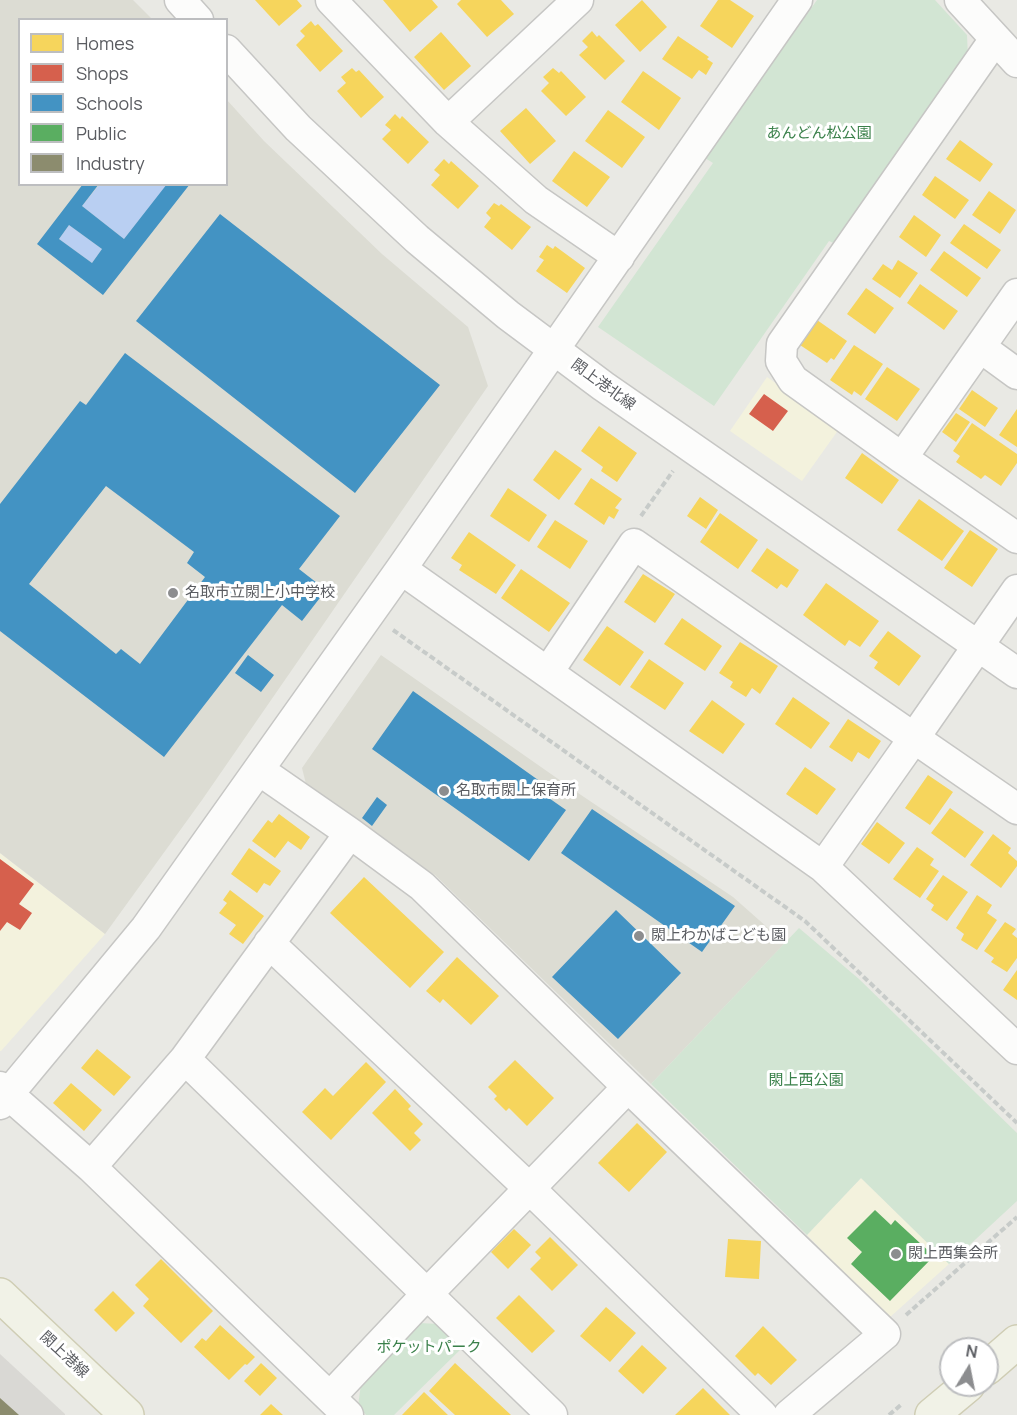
<!DOCTYPE html>
<meta charset="utf-8">
<style>
body{margin:0}
#map{position:relative;width:1017px;height:1415px;overflow:hidden;background:#e9e9e4;font-family:Manrope,sans-serif}
canvas{display:block}
.legend{position:absolute;left:18px;top:18px;width:210px;height:168px;box-sizing:border-box;background:#fff;border:2px solid #bdbec0;margin:0;padding:8px 10px;list-style:none;font-size:18px;color:#5a5c61}
.legend li{display:flex;align-items:center;gap:12px;height:30px}
.legend b{width:30px;border:2px solid #bdbec0}
.north{position:absolute;left:939px;top:1337px;width:60px;height:60px;box-sizing:border-box;background:#fff;border:2px solid #bdbec0;border-radius:50%;rotate:10deg;font-size:16px;font-weight:700;line-height:24px;text-align:center;color:#5a5c61}
.north::after{content:'';display:block;margin:auto;width:21px;height:27px;background:#8c8d8f;clip-path:polygon(50% 0,100% 100%,50% 72%,0 100%)}
</style>
<div id="map">
<canvas width="1017" height="1415"></canvas>
<ul class="legend">
<li><b style="height:16px;background:#f6d55c"></b>Homes</li>
<li><b style="height:16px;background:#d6604d"></b>Shops</li>
<li><b style="height:16px;background:#4393c3"></b>Schools</li>
<li><b style="height:16px;background:#5aae61"></b>Public</li>
<li><b style="height:16px;background:#8c8c6e"></b>Industry</li>
</ul>
<div class="north">N</div>
</div>
<script>
const ctx = document.querySelector('canvas').getContext('2d');
ctx.lineJoin = 'round';
function paint(path, color) { ctx.fillStyle = color; ctx.fill(path, 'evenodd'); }
function strokePath(path, color, width, dash) { ctx.strokeStyle = color; ctx.lineWidth = width; ctx.lineCap = dash ? 'butt' : 'round'; ctx.setLineDash(dash || []); ctx.stroke(path); }
function drawText(font, color, halo, rows, align = 'center') {
  ctx.font = font + ' Manrope,"Noto Sans JP",sans-serif'; ctx.lineWidth = 6; ctx.setLineDash([]); ctx.textBaseline = 'middle'; ctx.strokeStyle = halo; ctx.fillStyle = color; for (const [text, x, y, turn = 0] of rows) {
    ctx.save(); ctx.translate(x, y); ctx.rotate((+turn || 0) * Math.PI / 180); ctx.textAlign = isNaN(turn) ? turn : align; if (halo) ctx.strokeText(text, 0, 0); ctx.fillText(text, 0, 0); ctx.restore();
  }
}
const commercial = new Path2D(`
 M767 377 839 429 802 481 730 431Z
 M0 853 105 934 1 1051H0Z
 M861 1178 949 1264 889 1318 807 1235Z`);
const industrial = new Path2D(`
 M0 1354 65 1414V1415H0Z`);
const education = new Path2D(`
 M0 0H133L152 19 20 20V184H226L227 100 264 141 382 254 468 327 488 386 202 800 105 934 0 853Z
 M381 655 581 795 733 897 785 943 651 1084 435 875 307 788 302 768Z`);
const green = new Path2D(`
 M817 0H935L967 35 968 58 838 245 829 241 714 406 598 327 713 163 705 158Z
 M799 928 859 979 1017 1133V1201L949 1264 861 1178 807 1235 651 1084Z
 M419 1323 439 1324 464 1346 394 1415H366L358 1406 361 1384Z`);
const water = new Path2D(`
 M99 185H167L124 239 82 206Z
 M69 225 102 249 92 263 59 239Z`);
const homes = new Path2D(`
 M255 0H297L302 6 279 26Z
 M383 0H432L438 7 410 32Z
 M461 0H501L514 14 487 37 457 4Z
 M642 0 667 27 640 52 615 25Z
 M718 0H730L754 16 732 48 700 26Z
 M311 21 315 26 318 24 343 51 320 72 296 45 305 36 300 31Z
 M592 31 597 37 599 35 625 61 605 80 579 55 588 47 582 41Z
 M441 32 471 66 444 90 414 57Z
 M678 36 709 57 707 59 713 63 706 75 699 70 692 79 662 59Z
 M352 68 356 72 359 70 384 97 361 118 337 91 346 83 341 77Z
 M553 68 559 73 561 71 586 97 566 116 541 91 549 83 543 77Z
 M643 71 681 98 659 130 621 102Z
 M526 108 556 141 530 164 500 131Z
 M608 110 645 137 622 168 585 141Z
 M395 114 400 119 402 116 429 142 408 164 382 139 391 130 385 125Z
 M960 140 993 164 980 182 946 159Z
 M574 151 610 177 587 207 552 181Z
 M444 159 449 164 451 161 479 186 458 209 431 185 440 175 434 170Z
 M935 176 969 200 955 219 922 195Z
 M989 191 1016 210 1000 234 972 215Z
 M494 203 499 206 501 204 531 227 512 250 484 227 491 218 486 213Z
 M914 215 941 235 926 257 899 237Z
 M964 224 1001 250 987 269 950 243Z
 M547 245 553 249 555 246 585 268 567 293 536 271 544 260 539 257Z
 M944 251 981 278 967 297 930 270Z
 M898 260 918 273 900 298 872 279 883 264 892 270Z
 M920 284 958 311 944 330 907 303Z
 M866 288 894 308 875 334 847 314Z
 M817 320 847 341 834 360 831 358 827 363 800 345Z
 M854 345 883 364 861 396 854 391 852 395 830 380Z
 M887 367 920 389 897 421 865 399Z
 M972 390 998 408 985 427 959 409Z
 M1017 409V447L999 435Z
 M956 413 970 422 956 442 942 432Z
 M972 423 1017 454V463L1001 486 985 475 981 479 956 462 960 456 953 451Z
 M599 426 637 453 617 482 601 471 603 467 581 451Z
 M555 450 582 469 559 500 533 480Z
 M862 453 899 480 882 504 845 478Z
 M591 478 622 499 615 508 619 510 614 519 609 516 604 525 574 504Z
 M508 488 547 515 529 542 490 516Z
 M700 497 718 510 706 529 687 516Z
 M919 499 964 531 942 561 897 530Z
 M720 513 758 540 738 569 700 542Z
 M555 520 588 541 570 569 537 547Z
 M970 530 998 549 972 587 944 568Z
 M469 532 516 565 496 594 459 570 462 565 451 558Z
 M767 548 799 570 787 588 781 584 777 589 751 571Z
 M521 569 570 603 549 632 501 598Z
 M643 574 675 594 655 623 624 602Z
 M826 583 879 621 860 647 849 640 845 646 803 615Z
 M682 618 722 646 705 671 664 644Z
 M607 626 644 652 620 686 583 660Z
 M888 631 921 656 899 686 874 668 878 662 869 656Z
 M740 642 778 666 760 694 752 688 746 697 730 687 733 682 719 673Z
 M649 659 684 683 665 710 630 687Z
 M793 697 830 723 811 749 775 724Z
 M712 700 745 724 723 754 689 731Z
 M848 719 881 741 869 759 858 752 852 762 829 747Z
 M805 767 836 789 817 815 786 794Z
 M928 775 953 792 930 825 905 808Z
 M950 808 984 832 965 858 931 833Z
 M279 814 310 837 301 850 288 841 275 858 252 841 268 820 272 823Z
 M877 822 905 843 889 864 861 844Z
 M993 834 1011 848 1008 853 1017 861V866L1001 888 970 865Z
 M917 847 934 859 930 865 939 871 920 898 893 879Z
 M249 848 281 871 270 886 264 883 257 893 231 874Z
 M943 875 968 892 947 921 931 910 934 905 926 899Z
 M364 877 444 952 410 988 330 913Z
 M230 890 264 916 243 944 229 934 236 925 219 913 227 903 223 900Z
 M977 895 992 905 987 913 997 920 977 950 961 940 964 934 956 928Z
 M1005 922 1016 929 1012 934 1017 938V958L1007 972 991 962 994 958 984 951Z
 M457 957 499 996 471 1025 443 999 440 1003 426 991Z
 M1017 970V1000L1003 990Z
 M97 1049 131 1077 114 1096 81 1068Z
 M515 1060 554 1098 527 1126 509 1108 506 1111 494 1099 497 1096 488 1087Z
 M366 1062 386 1082 331 1140 302 1112 325 1088 333 1096Z
 M71 1083 102 1110 84 1131 53 1103Z
 M395 1089 411 1106 408 1109 423 1124 414 1133 421 1140 410 1151 372 1113Z
 M637 1123 667 1152 629 1192 598 1163Z
 M514 1229 531 1245 508 1269 491 1252Z
 M550 1237 578 1265 552 1291 530 1269 541 1258 535 1252Z
 M728 1239 761 1241 759 1279 725 1277Z
 M161 1259 213 1311 181 1343 143 1306 149 1299 135 1285Z
 M113 1291 135 1313 116 1332 94 1310Z
 M519 1295 555 1331 532 1353 496 1318Z
 M606 1307 636 1333 610 1362 580 1336Z
 M220 1325 255 1357 247 1365 245 1364 229 1380 194 1347 202 1338 206 1341Z
 M763 1326 797 1360 771 1385 758 1373 755 1376 735 1356Z
 M642 1345 667 1368 643 1394 618 1371Z
 M261 1363 277 1378 260 1396 244 1381Z
 M455 1363 511 1415H455L429 1391Z
 M703 1388 730 1415H675Z
 M424 1392 448 1415H402Z
 M271 1404 283 1415H260Z`);
const shops = new Path2D(`
 M764 394 788 411 773 431 749 414Z
 M0 859 34 884 19 904 32 913 20 930 7 922 0 931Z`);
const schools = new Path2D(`
 M83 184H99L82 206 124 239 167 184H190L103 295 37 244ZM69 225 102 249 92 263 59 239Z
 M220 214 440 385 355 493 136 321Z
 M125 353 340 516 299 569 326 590 302 621 282 605 164 757 0 631V504L80 401 86 405ZM106 486 194 552 187 563 205 577 140 664 121 649 116 654 29 584Z
 M248 655 274 675 261 692 235 673Z
 M413 691 541 782 536 789 566 810 529 861 372 749Z
 M377 797 387 805 372 826 362 818Z
 M592 809 735 906 702 952 561 853Z
 M616 910 681 973 618 1039 552 977Z`);
const public = new Path2D(`
 M875 1210 891 1225 895 1220 934 1256 890 1301 851 1264 862 1252 847 1238Z`);
const industry = new Path2D(`
 M0 1398 19 1415H0Z`);
const path = new Path2D(`
 M641 516 673 471
 M393 630 805 921 1017 1123
 M906 1315 1017 1217
 M889 1415 902 1404`);
const minor = new Path2D(`
 M180 0 198 20
 M331 0 448 122 536 200 619 257
 M960 0 1017 62
 M995 39 782 344 781 361 793 380 902 458 1017 294
 M226 50 298 128 417 239 508 315 603 386 1017 673
 M448 122 578 0
 M980 347 1017 374
 M902 458 1017 538
 M401 569 823 867 914 738 634 544 548 672
 M1017 590 914 738 1017 809
 M259 770 350 833 185 1059 427 1294 628 1087 422 886 350 833
 M823 867 1017 1049
 M269 943 530 1189 762 1415
 M0 1087 91 1167 348 1415
 M628 1087 885 1334 789 1415
 M0 1104 146 928 401 569 797 0
 M91 1167 185 1059
 M330 1397 427 1294 552 1415`);
const major = new Path2D(`
 M0 1295 127 1415
 M987 1368 1017 1342
 M932 1415 968 1385`);
const markers = [
 [173,593,6,"#8c8d8f"],
 [444,791,6,"#8c8d8f"],
 [639,936,6,"#8c8d8f"],
 [896,1254,6,"#8c8d8f"]
];
const parkNames = [
 ["あんどん松公園",819,134],
 ["閖上西公園",806,1081],
 ["ポケットパーク",429,1348]
];
const streetNames = [
 ["閖上港北線",603,385,36],
 ["閖上港線",64,1355,43]
];
const poiNames = [
 ["名取市立閖上小中学校",185,593],
 ["名取市閖上保育所",456,791],
 ["閖上わかばこども園",651,936],
 ["閖上西集会所",908,1254]
];
paint(commercial, '#f3f2dd');
paint(industrial, '#d9d8d4');
paint(education, '#dcdcd3');
paint(green, '#d2e5d3');
paint(water, '#b9cff2');
paint(homes, '#f6d55c');
paint(shops, '#d6604d');
paint(schools, '#4393c3');
paint(public, '#5aae61');
paint(industry, '#8c8c6e');
strokePath(minor, '#c6c6c4', 33);
strokePath(major, '#cfcdb4', 36);
strokePath(path, '#c7cbc9', 4, [6, 3]);
strokePath(minor, '#fcfcfb', 30);
strokePath(major, '#f1f2e7', 33);
for (const [x, y, r, color] of markers) { const dot = new Path2D(); dot.arc(x, y, r, 0, 2 * Math.PI); ctx.fillStyle = color; ctx.fill(dot); strokePath(dot, '#fff', 2); }
drawText('15px', '#3a804a', '#fff', parkNames);
drawText('15px', '#5a5c61', '#fff', streetNames);
drawText('15px', '#5a5c61', '#fff', poiNames, 'left');
</script>
